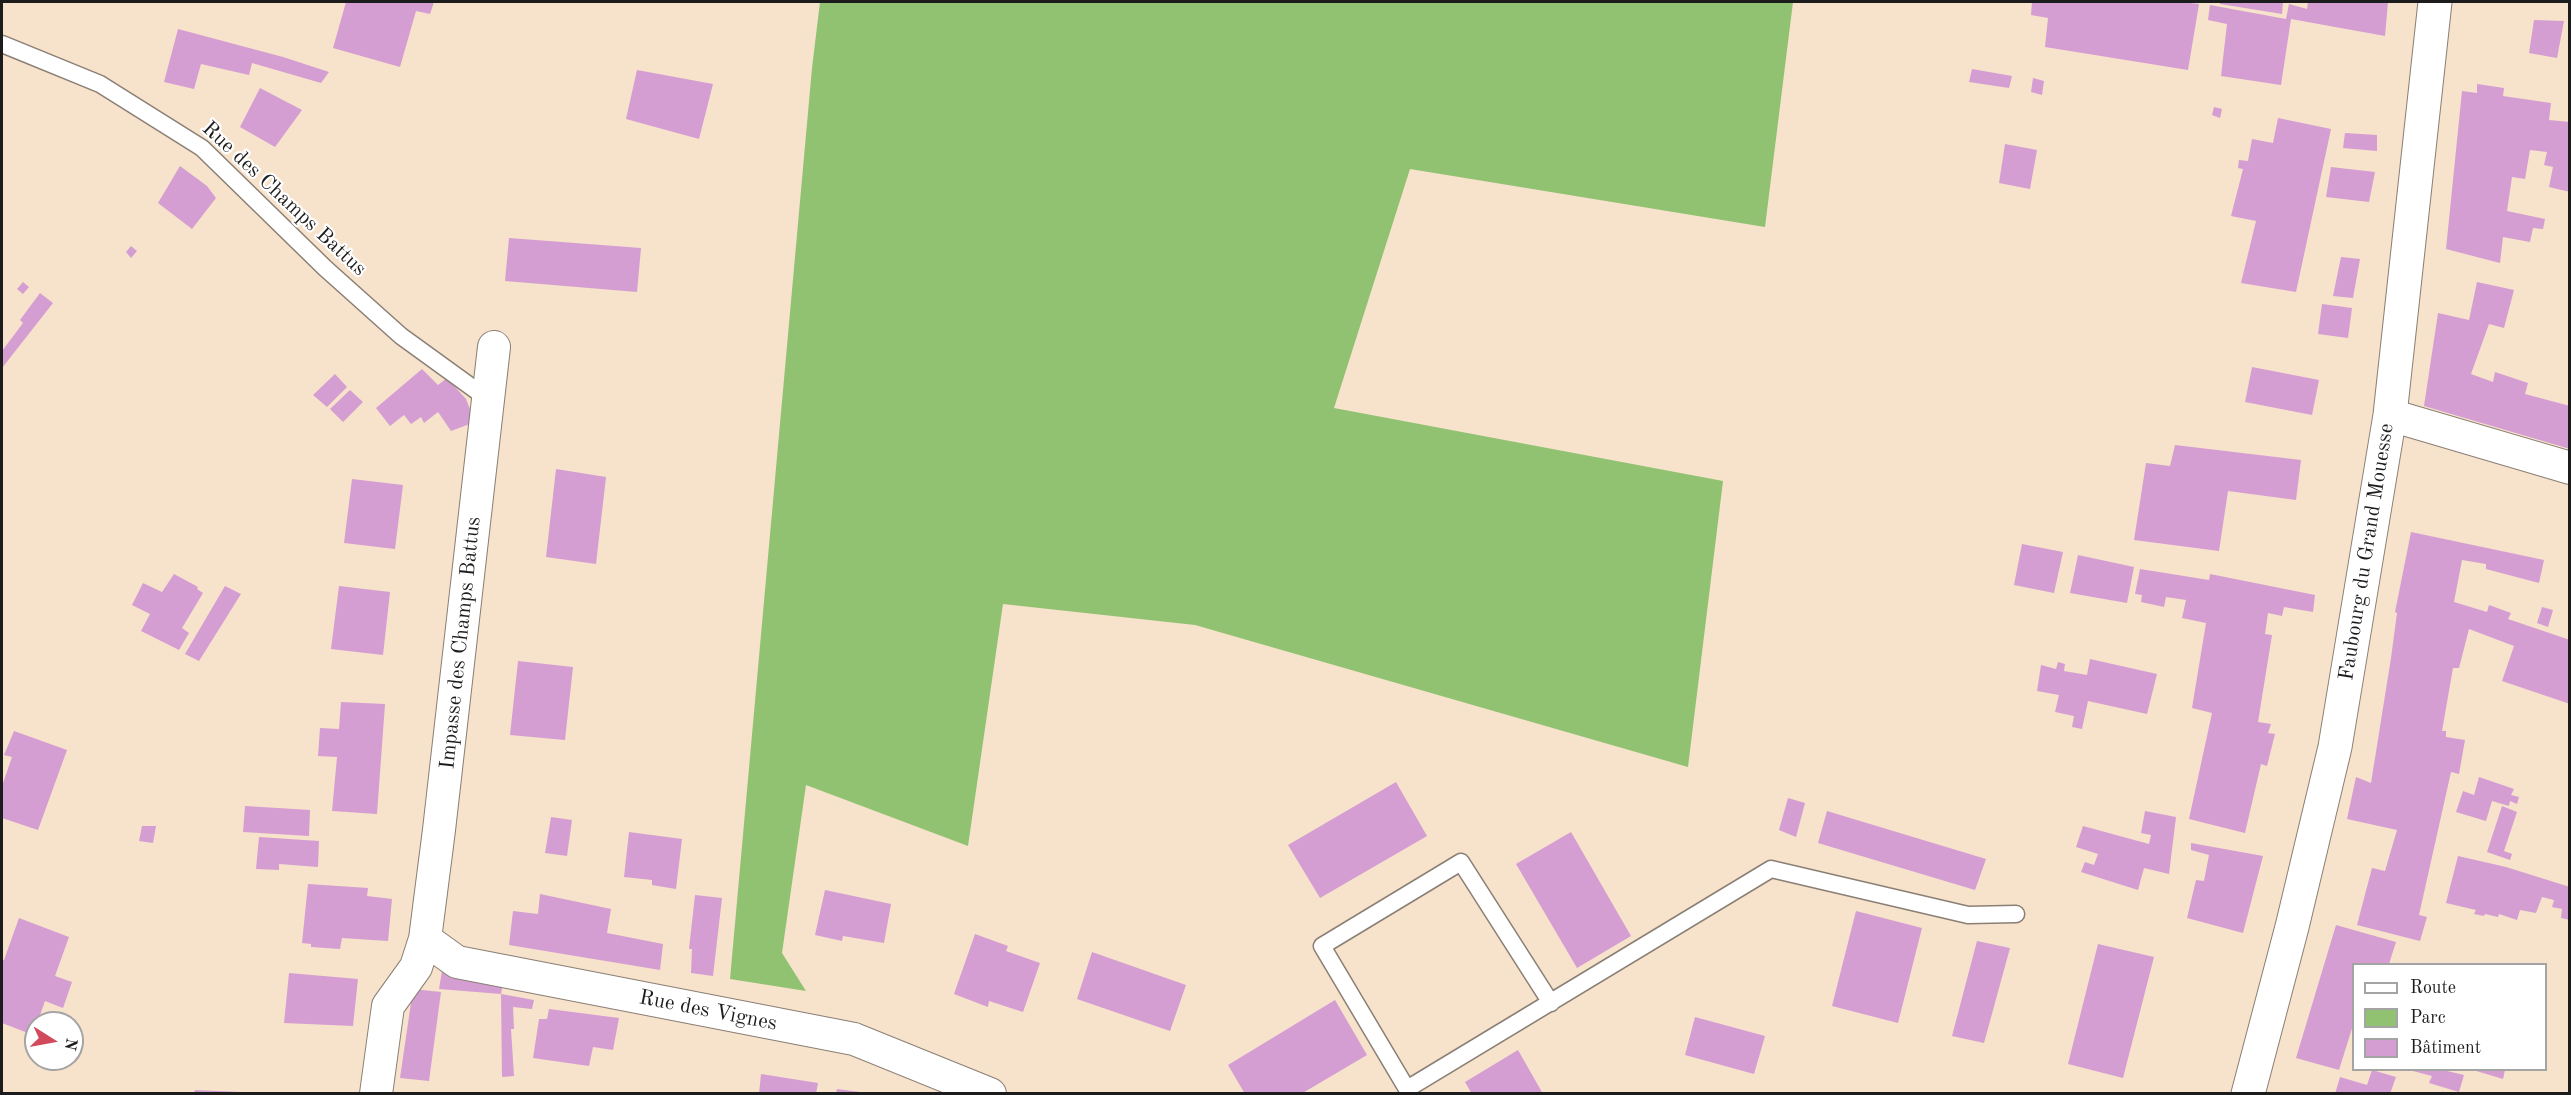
<!DOCTYPE html>
<meta charset="utf-8">
<style>
body{margin:0}
#map{position:relative;width:2571px;height:1095px;overflow:hidden;background:#f7e2cc;font-family:"Old Standard TT",serif}
canvas{display:block}
.frame{position:absolute;inset:0;border:3px solid #1c1c1c;pointer-events:none}
.legend{position:absolute;left:2352px;top:963px;width:195px;height:108px;box-sizing:border-box;background:#fff;border:2px solid #a4a4a4;margin:0;padding:8px 10px;list-style:none;font-size:18px;color:#1c1c1c}
.legend li{display:flex;align-items:center;gap:12px;height:30px}
.legend b{width:30px;border:2px solid #a4a4a4}
.north{position:absolute;left:24px;top:1011px;width:60px;height:60px;box-sizing:border-box;background:#fff;border:2px solid #a4a4a4;border-radius:50%;rotate:101deg;font-size:16px;font-weight:700;line-height:24px;text-align:center;color:#1c1c1c}
.north::after{content:'';display:block;margin:auto;width:21px;height:27px;background:#d1495b;clip-path:polygon(50% 0,100% 100%,50% 72%,0 100%)}
</style>
<div id="map">
<canvas width="2571" height="1095"></canvas>
<div class="frame"></div>
<ul class="legend">
<li><b style="height:8px;background:#fff"></b>Route</li>
<li><b style="height:16px;background:#91c272"></b>Parc</li>
<li><b style="height:16px;background:#d49ed2"></b>Bâtiment</li>
</ul>
<div class="north">N</div>
</div>
<script>
const ctx = document.querySelector('canvas').getContext('2d');
ctx.lineJoin = 'round';
function paint(path, color) { ctx.fillStyle = color; ctx.fill(path, 'evenodd'); }
function strokePath(path, color, width, dash) { ctx.strokeStyle = color; ctx.lineWidth = width; ctx.lineCap = dash ? 'butt' : 'round'; ctx.setLineDash(dash || []); ctx.stroke(path); }
function drawText(font, color, halo, rows, align = 'center') {
  ctx.font = font + ' "Old Standard TT",serif'; ctx.lineWidth = 4.5; ctx.setLineDash([]); ctx.textBaseline = 'middle'; ctx.strokeStyle = halo; ctx.fillStyle = color; for (const [text, x, y, turn = 0] of rows) {
    ctx.save(); ctx.translate(x, y); ctx.rotate((+turn || 0) * Math.PI / 180); ctx.textAlign = isNaN(turn) ? turn : align; if (halo) ctx.strokeText(text, 0, 0); ctx.fillText(text, 0, 0); ctx.restore();
  }
}
const green = new Path2D(`
 M820 2H1793L1765 227 1410 169 1334 408 1723 481 1688 767 1195 625 1003 604 968 846 806 785 782 953 806 991 730 979 812 68Z`);
const building = new Path2D(`
 M346 2H434L430 14 416 11 400 67 333 48Z
 M2032 2H2181L2199 4 2188 70 2045 47 2048 18 2031 15Z
 M2220 2H2283L2282 14 2220 4Z
 M2308 2H2388L2385 36 2291 19 2281 85 2221 76 2227 24 2208 20 2210 5 2286 19 2289 4 2307 9Z
 M2534 20 2564 21 2557 58 2529 53Z
 M178 29 283 57 329 72 321 83 252 63 249 75 201 64 194 89 164 82Z
 M1972 69 2012 76 2009 88 1969 82Z
 M637 70 713 84 699 139 626 119Z
 M2033 78 2044 81 2042 95 2031 92Z
 M2477 84 2504 88 2503 96 2551 103 2549 120 2570 122V192L2549 187 2553 167 2544 165 2547 152 2530 150 2525 179 2512 177 2507 211 2545 219 2543 229 2533 228 2530 242 2503 237 2500 263 2446 249 2462 91 2477 93Z
 M260 88 302 110 275 147 240 127Z
 M2214 107 2222 109 2220 118 2212 115Z
 M2278 118 2331 129 2296 292 2241 283 2256 221 2231 216 2243 169 2238 168 2239 160 2248 161 2252 139 2273 143Z
 M2345 133 2377 135V151L2343 148Z
 M2005 144 2037 150 2030 189 1999 183Z
 M180 166 207 186 216 198 192 229 158 203Z
 M2331 167 2375 172 2369 202 2326 197Z
 M509 238 641 248 637 292 505 281Z
 M131 246 137 251 131 258 126 252Z
 M2341 257 2360 259 2353 298 2333 296Z
 M23 282 29 287 23 294 17 289Z
 M2477 282 2514 290 2504 328 2489 324 2471 374 2493 382 2495 372 2528 383 2525 394 2570 406V449L2424 406 2438 313 2469 320Z
 M40 293 53 303 2 368V351L23 323 20 320Z
 M2322 304 2352 308 2348 338 2318 334Z
 M2252 367 2319 380 2312 415 2245 402Z
 M422 369 438 385 447 378 466 399 475 422 451 431 438 412 424 423 421 417 411 424 404 415 390 426 376 408Z
 M335 374 347 387 327 407 313 395Z
 M350 390 363 402 343 422 330 409Z
 M2175 445 2301 460 2296 500 2228 491 2219 551 2134 540 2146 463 2170 466Z
 M556 469 606 477 596 564 546 557Z
 M352 479 403 485 395 549 344 543Z
 M2411 532 2544 560 2539 583 2486 569V564L2462 560 2454 602 2487 612 2489 605 2511 613 2508 619 2570 640V704L2502 681 2514 646 2469 629 2459 668H2453L2442 731H2446V737L2465 740 2459 774 2451 772 2419 915 2427 917 2420 941 2357 925 2372 868 2385 871 2397 830 2347 819 2356 777 2371 783 2391 658 2397 613 2395 612Z
 M2022 544 2063 552 2054 593 2014 585Z
 M2078 555 2134 567 2127 603 2070 593Z
 M2140 569 2209 580 2210 574 2315 595 2313 612 2284 607 2282 616 2268 613 2265 634 2272 635 2258 722 2271 724 2268 733 2275 734 2267 766 2261 764 2245 833 2189 819 2212 713 2192 708 2206 623 2182 618 2186 600 2166 597 2164 607 2141 602 2142 595 2135 594Z
 M174 574 198 587 197 589 203 593 182 628 189 633 179 650 141 631 150 614 132 605 143 583 162 592Z
 M225 586 241 594 199 661 185 654Z
 M339 586 390 592 383 655 331 649Z
 M2542 607 2553 610 2548 627 2537 623Z
 M2090 659 2157 674 2147 714 2088 701 2082 729 2072 727 2074 716 2055 712 2059 695 2037 691 2041 665 2056 669 2058 662 2065 664 2064 671 2087 675Z
 M518 661 573 667 565 740 510 735Z
 M341 702 385 704 377 814 332 811 337 757 318 756 320 728 339 729Z
 M14 731 67 750 38 830 2 818V786L12 757 4 755Z
 M2479 777 2514 789 2511 795 2519 797 2517 804 2510 801 2509 806 2492 801 2486 821 2456 812 2463 791 2474 795Z
 M1396 782 1427 836 1320 898 1288 845Z
 M1788 798 1805 803 1796 837 1779 830Z
 M245 806 310 810 309 836 243 832Z
 M2502 806 2517 812 2504 851 2512 854 2510 860 2487 852Z
 M1827 811 1986 859 1975 890 1818 843Z
 M2145 811 2176 817 2169 874 2144 868 2138 890 2081 872 2085 862 2094 865 2098 854 2076 847 2083 826 2149 844 2151 835 2141 833Z
 M551 817 572 820 567 856 545 853Z
 M142 826H156L153 843 139 841Z
 M629 832 682 839 676 889 652 885V880L624 877Z
 M1571 832 1631 936 1577 968 1516 864Z
 M259 837 319 841 318 867 279 864V870L256 869Z
 M2191 843 2263 856 2243 933 2187 918 2196 880 2204 881 2209 855 2191 850Z
 M2458 856 2506 867 2570 887V920L2561 918 2562 909 2552 907 2554 900 2542 897 2536 913 2520 910 2517 920 2499 914 2498 917 2485 914 2484 916 2474 914 2476 910 2446 903Z
 M308 884 368 888 367 896 392 899 388 941 342 938 340 949 311 947V944L302 943Z
 M825 890 891 904 884 943 843 936 842 941 815 935Z
 M540 894 611 909 607 933 663 944 660 970 509 945 513 911 538 914Z
 M695 895 722 898 713 976 691 973 692 949H689Z
 M1856 911 1922 928 1898 1023 1832 1006Z
 M19 918 69 937 55 976 72 982 63 1008 45 1001 33 1035 2 1023V960H4Z
 M2336 925 2396 942 2389 964H2354V1022L2339 1070 2296 1058Z
 M975 934 1008 946 1006 951 1040 963 1023 1012 989 1001 988 1007 954 994Z
 M1977 941 2010 948 1984 1043 1952 1036Z
 M2098 944 2154 957 2123 1078 2068 1064Z
 M1092 952 1186 985 1170 1031 1077 999Z
 M442 971 504 978 501 994 439 989Z
 M289 973 358 979 353 1026 284 1023Z
 M413 989 441 992 429 1081 400 1078Z
 M501 994 534 1000 532 1009 513 1007 514 1029H511L514 1076 502 1077Z
 M1335 1000 1367 1055 1301 1094H1245L1228 1065Z
 M549 1009 619 1018 613 1050 593 1047 589 1066 533 1058 539 1019H547Z
 M1695 1017 1765 1036 1754 1074 1685 1055Z
 M1518 1050 1543 1094H1472L1465 1082Z
 M2372 1070 2396 1077 2390 1094H2335L2340 1077 2367 1085Z
 M2409 1070H2443L2464 1075 2459 1092 2429 1083 2432 1076Z
 M2473 1070H2505L2503 1079Z
 M761 1074 818 1083 816 1094H759Z
 M837 1089 860 1092 859 1094H836Z
 M195 1090 241 1092V1094H194Z`);
const lane = new Path2D(`
 M2 44 100 84 202 148 325 268 401 336 488 399
 M1551 1003 1461 862 1322 946 1407 1089 1771 869 1968 915 2016 914`);
const street = new Path2D(`
 M2390 415 2570 468
 M425 939 457 962 854 1039 990 1094
 M376 1094 388 1006 416 967 425 939 439 830 494 347`);
const primary = new Path2D(`
 M2248 1094 2292 927 2335 747 2390 415 2435 2`);
const streetNames = [
 ["Rue des Champs Battus",284,199,43],
 ["Faubourg du Grand Mouesse",2367,552,-81],
 ["Impasse des Champs Battus",461,643,-84],
 ["Rue des Vignes",708,1011,11]
];
paint(green, '#91c272');
paint(building, '#d49ed2');
strokePath(lane, '#8a7f74', 19);
strokePath(street, '#8a7f74', 34);
strokePath(primary, '#8a7f74', 35);
strokePath(lane, '#fff', 16);
strokePath(street, '#fff', 32);
strokePath(primary, '#fff', 33);
drawText('21px', '#1c1c1c', '#fff', streetNames);
</script>
